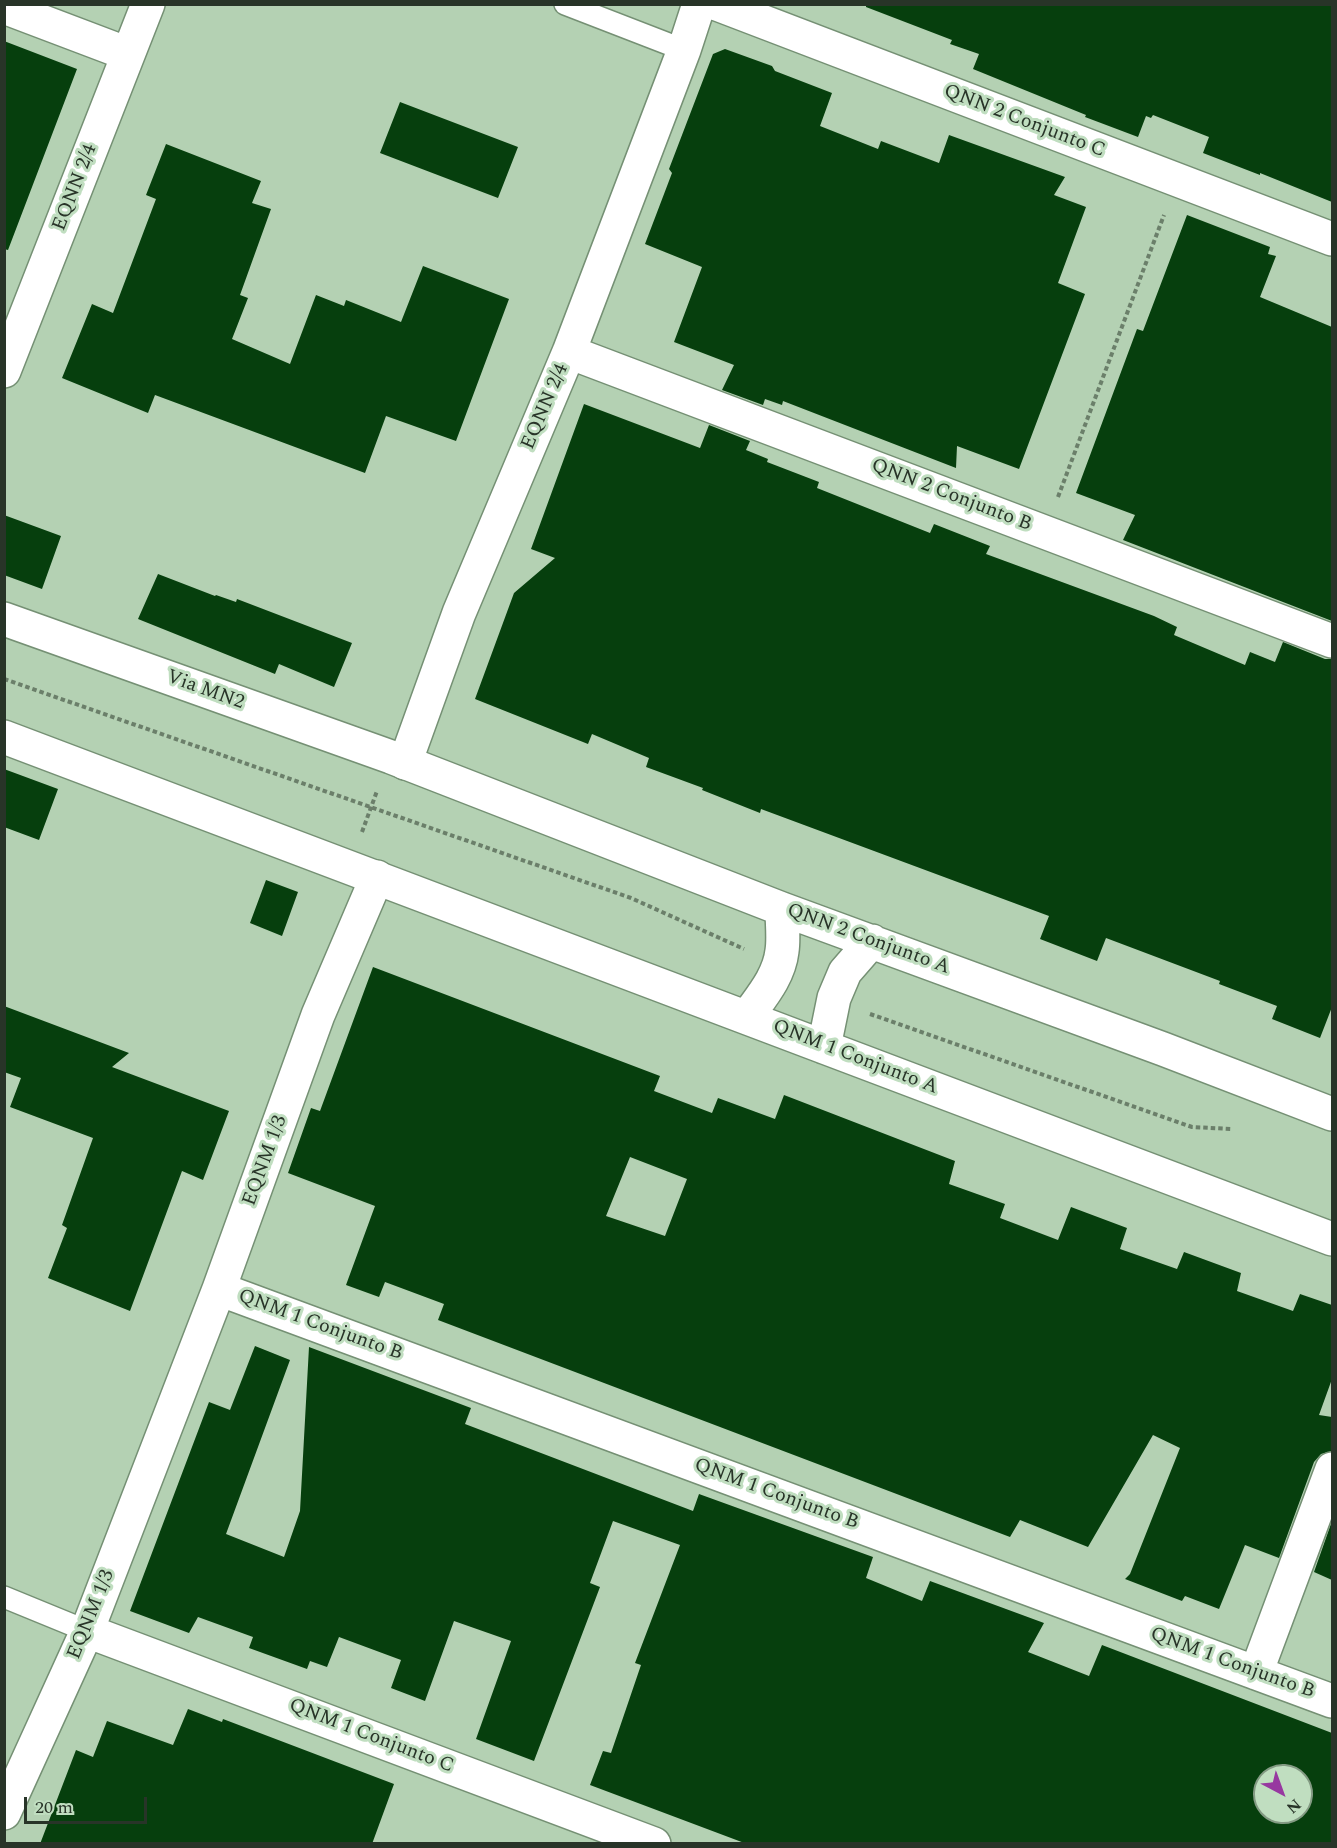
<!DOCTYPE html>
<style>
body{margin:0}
#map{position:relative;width:1337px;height:1848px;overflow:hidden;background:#b4d1b3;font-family:Spectral,serif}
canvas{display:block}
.frame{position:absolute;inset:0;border:6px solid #283428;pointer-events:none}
.north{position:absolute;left:1253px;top:1764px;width:60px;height:60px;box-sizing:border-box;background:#c0dec0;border:2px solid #839a83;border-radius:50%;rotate:139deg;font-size:16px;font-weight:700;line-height:24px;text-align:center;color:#283428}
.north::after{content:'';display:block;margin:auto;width:21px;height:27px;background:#9738a0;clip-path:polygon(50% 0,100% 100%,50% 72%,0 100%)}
.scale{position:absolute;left:24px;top:1797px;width:123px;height:27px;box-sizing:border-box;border:3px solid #283428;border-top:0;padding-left:8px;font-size:18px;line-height:21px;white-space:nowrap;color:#283428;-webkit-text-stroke:4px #c0dec0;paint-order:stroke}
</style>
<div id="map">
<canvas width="1337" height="1848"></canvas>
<div class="frame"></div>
<div class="north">N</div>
<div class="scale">20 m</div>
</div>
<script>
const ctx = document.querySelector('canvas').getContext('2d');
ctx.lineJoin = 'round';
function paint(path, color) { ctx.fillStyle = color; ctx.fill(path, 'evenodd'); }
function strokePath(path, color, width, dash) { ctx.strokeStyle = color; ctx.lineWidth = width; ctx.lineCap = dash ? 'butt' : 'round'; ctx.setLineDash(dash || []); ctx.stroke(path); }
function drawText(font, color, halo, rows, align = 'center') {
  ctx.font = font + ' Spectral,serif'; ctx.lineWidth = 6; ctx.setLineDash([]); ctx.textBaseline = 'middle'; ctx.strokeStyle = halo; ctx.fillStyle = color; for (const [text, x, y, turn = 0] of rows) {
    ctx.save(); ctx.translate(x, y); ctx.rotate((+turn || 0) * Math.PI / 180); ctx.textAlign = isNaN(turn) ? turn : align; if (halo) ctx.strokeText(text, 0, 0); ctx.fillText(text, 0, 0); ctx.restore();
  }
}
const building = new Path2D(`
 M866 4H1332V202L1260 173V175L1203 153 1209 137 1153 115 1151 118 1146 116 1138 137 1085 117 1086 115 973 69 979 54 950 44 952 40 866 7Z
 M4 41 77 69 8 250 4 249Z
 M725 49 772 66 775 71 832 93 820 126 878 149 881 141 939 163 949 135 1065 177 1054 195 1086 207 1058 283 1085 294 1019 469 957 446 956 468 783 401 782 405 765 399 763 405 722 390 734 365 674 342 702 267 645 244 672 173 669 169 713 54Z
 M400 102 518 147 498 198 380 153Z
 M166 144 261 181 252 203 271 209 240 295 248 298 232 339 290 364 316 295 344 306 346 300 401 322 423 266 509 299 456 441 386 416 365 473 155 395 148 413 62 378 92 304 113 313 156 199 146 195Z
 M1187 215 1270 247 1268 254 1276 256 1260 297 1332 327V621L1123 540 1135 515 1076 493 1137 329 1143 331Z
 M584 404 700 448 709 425 750 441 746 450 768 459 767 462 819 482 817 488 930 533 934 524 990 546 986 554 1154 616 1177 627 1174 635 1245 665 1250 652 1275 662 1283 642 1325 659H1332V1007L1320 1038 1272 1019 1277 1006 1219 984 1220 981 1106 938 1097 961 1040 939 1049 916 761 809 760 813 702 790 703 788 646 767 649 758 592 734 588 744 475 699 514 593 555 558 531 549Z
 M4 515 61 536 42 589 4 575Z
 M158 574 215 596 216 595 236 602 237 599 352 643 334 687 279 664 275 674 138 619Z
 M4 769 58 789 39 840 4 827Z
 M266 880 298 892 282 936 250 923Z
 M373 967 660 1076 654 1091 712 1113 718 1098 775 1119 784 1095 955 1161 949 1184 1005 1204 1000 1218 1058 1240 1071 1207 1127 1228 1120 1249 1177 1269 1184 1252 1241 1273 1237 1291 1293 1311 1300 1294 1332 1305V1379L1319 1415 1332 1417V1451L1321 1454 1314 1462 1279 1558 1245 1545 1219 1609 1185 1596 1182 1601 1125 1579 1130 1574 1180 1448 1153 1435 1088 1547 1020 1520 1010 1537 438 1320 444 1304 385 1282 379 1297 346 1285 375 1206 288 1173 311 1108 320 1111ZM630 1157 687 1179 665 1236 606 1216Z
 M4 1006 129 1053 112 1067 229 1111 203 1180 182 1171 130 1311 48 1278 67 1228 62 1225 93 1138 10 1107 21 1078 4 1072Z
 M255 1346 290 1360 226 1534 284 1557 300 1511 309 1347 471 1408 465 1424 693 1511 699 1494 873 1557 866 1578 922 1601 930 1581 1044 1623 1028 1652 1089 1676 1102 1645 1332 1733V1844H747L590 1785 603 1751 611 1753 641 1665 635 1663 680 1545 613 1521 590 1583 600 1587 534 1761 476 1739 511 1641 454 1621 425 1701 391 1688 401 1660 339 1637 327 1667 310 1661 307 1669 249 1648 253 1637 198 1617 189 1633 130 1611 209 1402 230 1410ZM1265 1776H1301V1812H1265Z
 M1332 1521V1580L1314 1572Z
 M188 1709 222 1722 223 1719 394 1784 372 1844H40L76 1750 93 1757 107 1721 173 1745Z`);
const path = new Path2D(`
 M1058 497 1164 215
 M4 679 631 898 744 949
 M362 832 377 791
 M870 1014 1192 1127 1231 1129`);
const lane = new Path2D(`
 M565 4 684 50
 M4 1597 87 1631`);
const street = new Path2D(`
 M717 4 1332 239
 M4 7 128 54
 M569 352 1332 641
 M4 371 148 4
 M405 763 459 613 569 352 684 50 699 4
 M219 1289 1332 1701
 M87 1631 654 1844
 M1256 1673 1332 1469
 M4 1813 87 1631 219 1289 318 1015 377 877`);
const secondary = new Path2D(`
 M4 619 391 757 782 909 1163 1049 1332 1114
 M4 737 1332 1239
 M747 1017C761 997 779 977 782 951 784 938 782 922 782 909
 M824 1047 834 998 845 972 872 941`);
const streetNames = [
 ["QNN 2 Conjunto C",1024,122,21],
 ["EQNN 2/4",76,188,-69],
 ["EQNN 2/4",546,407,-67],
 ["QNN 2 Conjunto B",951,496,21],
 ["Via MN2",205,691,20],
 ["QNN 2 Conjunto A",868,940,20],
 ["QNM 1 Conjunto A",855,1058,21],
 ["EQNM 1/3",266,1161,-70],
 ["QNM 1 Conjunto B",320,1326,20],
 ["QNM 1 Conjunto B",776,1495,20],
 ["EQNM 1/3",92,1615,-68],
 ["QNM 1 Conjunto B",1232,1664,20],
 ["QNM 1 Conjunto C",371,1737,21]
];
paint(building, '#063f0d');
strokePath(lane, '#759074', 24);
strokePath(street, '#759074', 36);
strokePath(secondary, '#759074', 36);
strokePath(path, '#6b7f6a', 4, [4.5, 3]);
strokePath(lane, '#fff', 21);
strokePath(street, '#fff', 33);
strokePath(secondary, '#fff', 33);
drawText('20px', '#283428', '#c0dec0', streetNames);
</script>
